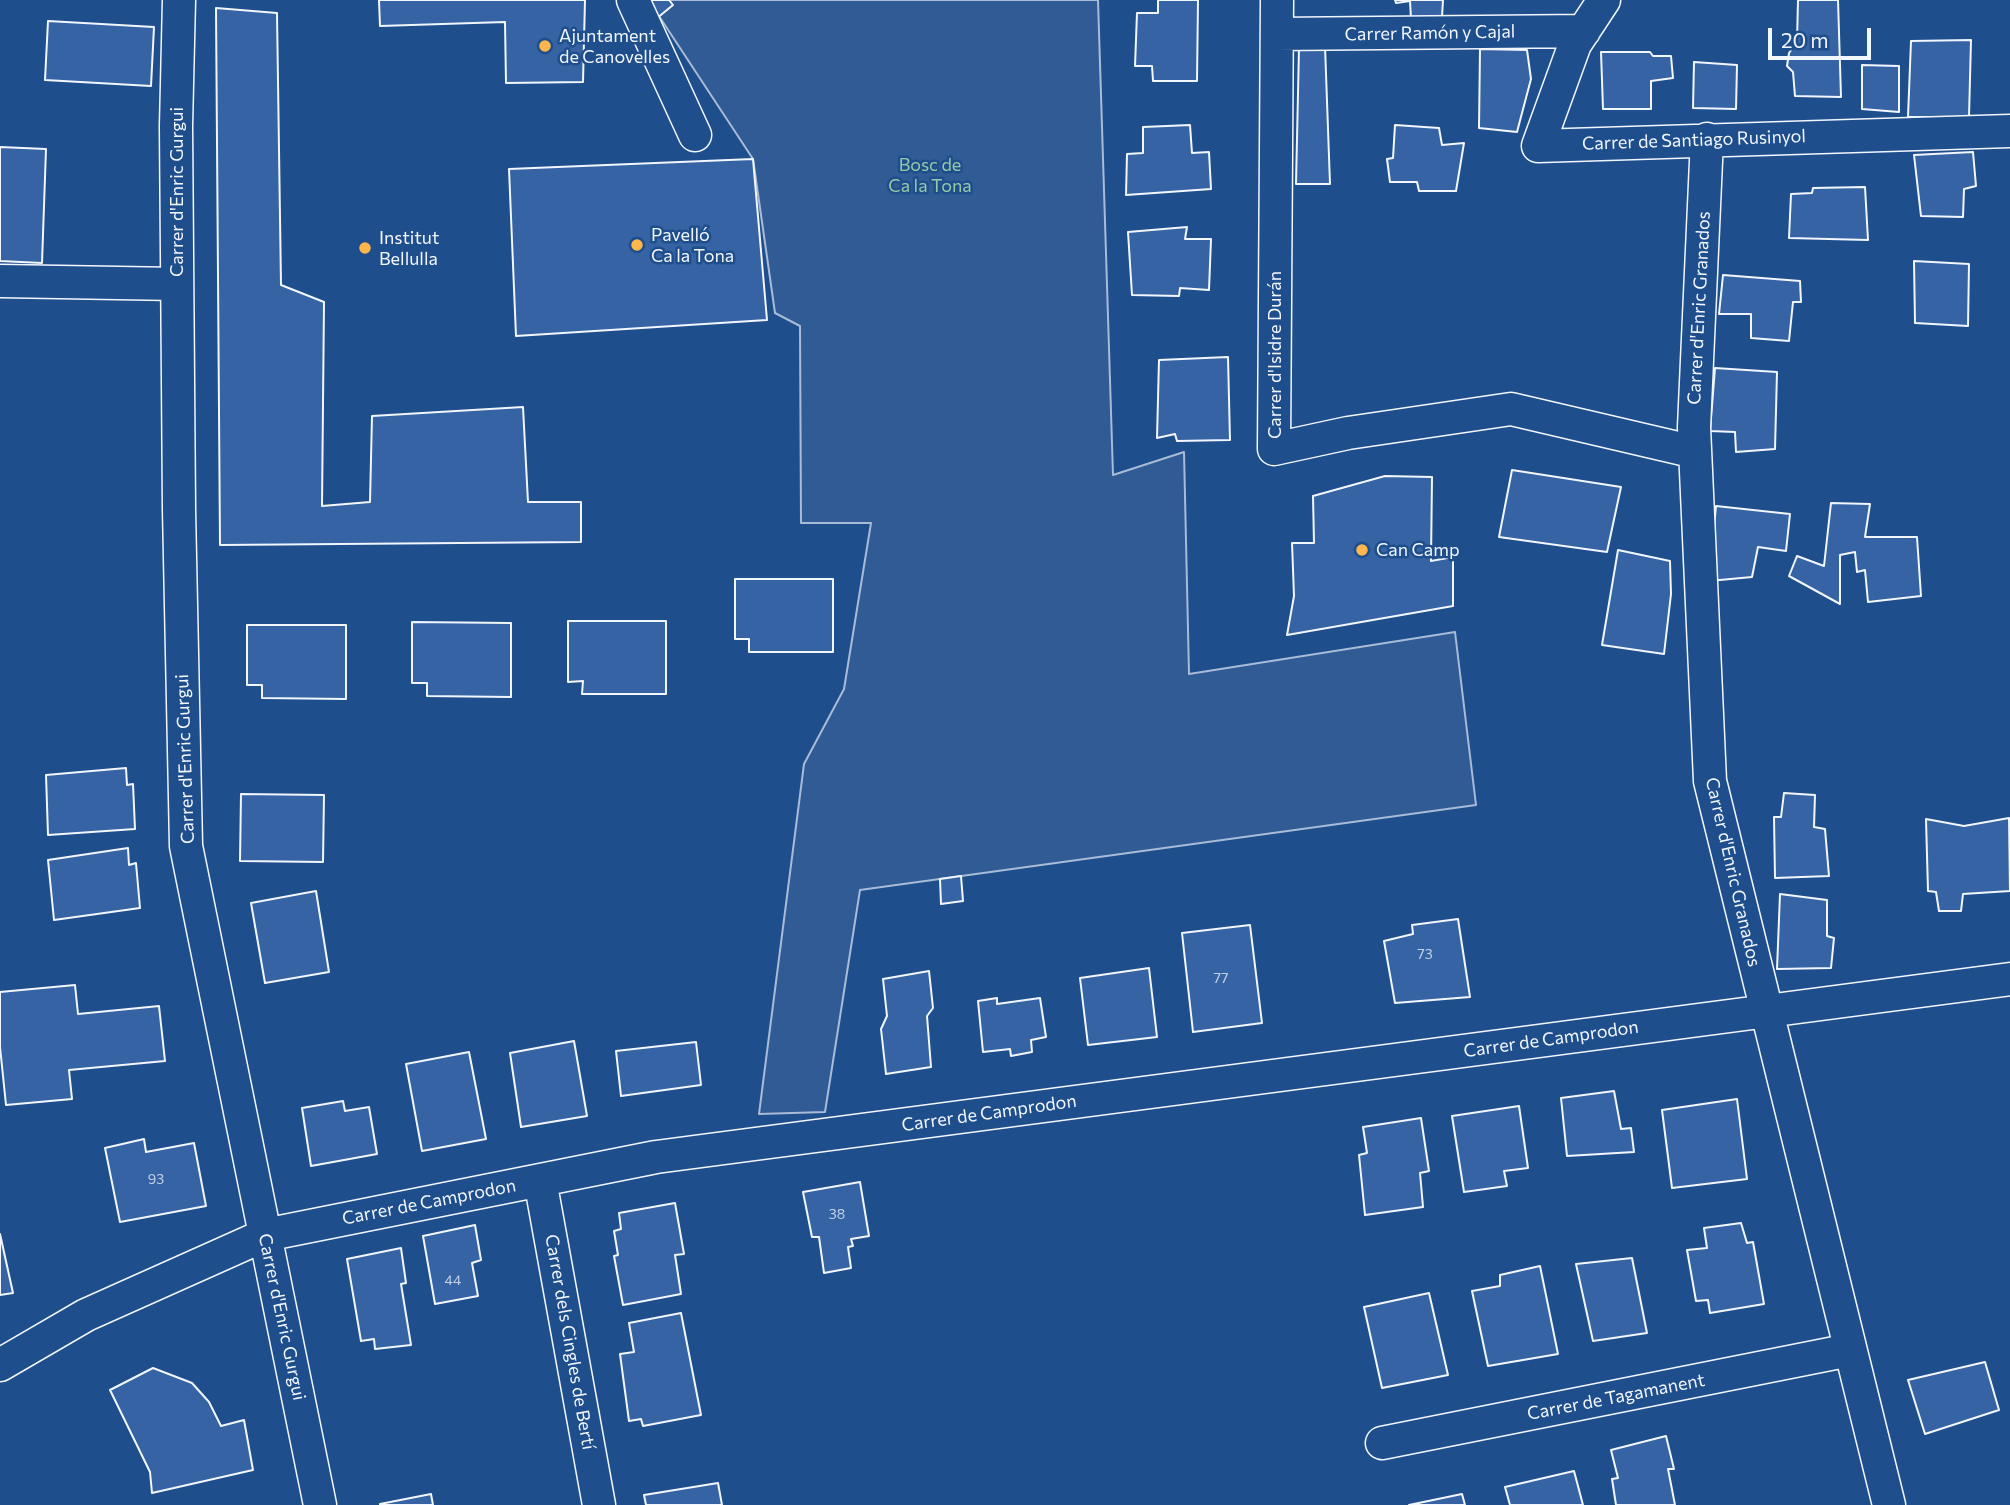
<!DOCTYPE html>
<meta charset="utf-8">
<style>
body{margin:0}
#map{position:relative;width:2010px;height:1505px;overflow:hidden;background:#1f4e8c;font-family:Commissioner,sans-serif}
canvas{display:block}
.scale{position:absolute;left:1768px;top:28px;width:103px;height:32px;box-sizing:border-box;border:4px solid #f2f6ff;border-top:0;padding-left:9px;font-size:21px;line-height:24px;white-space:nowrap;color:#f2f6ff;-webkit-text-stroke:5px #1f4e8c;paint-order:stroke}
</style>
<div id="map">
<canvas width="2010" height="1505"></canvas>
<div class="scale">20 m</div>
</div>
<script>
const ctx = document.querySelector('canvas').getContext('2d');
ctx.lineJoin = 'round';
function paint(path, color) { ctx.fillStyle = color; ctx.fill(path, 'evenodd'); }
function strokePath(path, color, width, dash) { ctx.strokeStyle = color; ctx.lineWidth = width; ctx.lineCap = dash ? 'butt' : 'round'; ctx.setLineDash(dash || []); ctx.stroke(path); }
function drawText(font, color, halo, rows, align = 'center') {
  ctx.font = font + ' Commissioner,sans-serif'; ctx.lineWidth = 5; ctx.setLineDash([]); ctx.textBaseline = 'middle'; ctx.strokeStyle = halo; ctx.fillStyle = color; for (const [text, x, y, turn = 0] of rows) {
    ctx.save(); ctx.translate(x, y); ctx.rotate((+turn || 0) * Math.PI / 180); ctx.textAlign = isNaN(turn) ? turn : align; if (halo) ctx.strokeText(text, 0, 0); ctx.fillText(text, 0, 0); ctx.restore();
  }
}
const green = new Path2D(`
 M668 0H1098L1113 475 1184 452 1189 674 1455 632 1476 805 860 890 825 1112 759 1114 804 764 844 689 871 523H801L800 326 775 313 753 159 657 13Z`);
const building = new Path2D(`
 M379 0H585L583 82 506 83 505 22 380 26Z
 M644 0H669L673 5 656 19Z
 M1158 0H1198L1197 81H1153L1152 66H1135L1137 13H1158Z
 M1395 0H1443L1442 17 1411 19 1410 1 1396 3Z
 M1798 0H1838L1841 97 1795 96 1793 72 1787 66 1789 53 1797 42Z
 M216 8 277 13 281 285 324 302 322 506 370 502 372 416 523 407 528 502H581V542L220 545Z
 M48 21 154 27 151 86 45 80Z
 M1971 40 1969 117H1908L1911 41Z
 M1325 46 1330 184H1296L1299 48Z
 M1480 49 1527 50 1531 79 1517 132 1479 128Z
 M1601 52H1650L1653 56H1671L1673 78 1651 81V109H1603Z
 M1694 62 1737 65 1736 109 1693 108Z
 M1862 65 1899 66V112L1862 109Z
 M1190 125 1192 153 1209 152 1211 189 1126 195 1127 154 1143 153V127Z
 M1395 125 1439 128 1442 145 1464 143 1456 191H1419L1417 182H1390L1387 159 1393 158Z
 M0 147 46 149 42 263 0 261Z
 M1973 152 1976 186 1964 189 1963 217 1921 216 1914 155Z
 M753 159 767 320 516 336 509 169Z
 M1865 187 1868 240 1789 238 1791 194 1812 193 1813 188Z
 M1187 227 1185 239H1211L1209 290 1180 288 1179 296 1132 295 1128 232Z
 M1914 261 1969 264 1968 326 1915 323Z
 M1723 275 1800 281 1801 302H1793L1789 341 1751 338V314H1719Z
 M1228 357 1230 440 1177 441 1175 434 1157 438 1159 360Z
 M1715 368 1777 372 1775 449 1736 452 1735 432 1710 431Z
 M1512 470 1621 487 1607 552 1499 537Z
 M1385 476 1432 477 1431 561 1453 557V606L1287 635 1294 596 1292 543H1314L1313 496Z
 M1831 503 1870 504 1865 537H1917L1921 596 1868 602 1865 570 1857 572 1855 552 1840 555V604L1789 576 1797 556 1824 566Z
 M1716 506 1790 514 1786 551 1758 547 1752 577 1709 581Z
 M1618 550 1670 561 1671 594 1664 654 1602 645Z
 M735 579H833V652H749V639H735Z
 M568 621H666V694H582L583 681 568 682Z
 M412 622 511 623V697L427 696V683H412Z
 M247 625H346V699L262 698V685H247Z
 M126 768 127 785 133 784 135 829 48 835 46 775Z
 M1784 793 1815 795 1814 827 1825 829 1829 876 1775 878 1774 817H1781Z
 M241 794 324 795 323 862 240 861Z
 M2009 818 2010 891 1963 894 1961 911H1939L1936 892 1928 891 1926 819 1964 826Z
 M128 848 129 865 136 863 140 908 54 920 48 860Z
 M961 876 963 901 941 904 940 879Z
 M316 891 329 972 265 983 251 903Z
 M1780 894 1827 900V936L1834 938 1831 968 1777 969Z
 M1458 919 1470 997 1395 1003 1384 941 1413 934 1412 925Z
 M1250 925 1262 1023 1193 1032 1182 933Z
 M1149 968 1157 1037 1088 1045 1080 978Z
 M929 971 933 1008 927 1016 931 1067 886 1074 881 1029 887 1016 883 979Z
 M75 985 78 1014 159 1006 165 1061 69 1070 72 1099 6 1105 0 1047V992Z
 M997 998V1004L1040 998 1046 1037 1031 1040 1032 1052 1011 1056 1010 1049 983 1052 978 1001Z
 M574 1041 587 1116 521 1127 510 1053Z
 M696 1042 701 1085 621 1096 616 1051Z
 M469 1052 486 1139 422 1151 406 1064Z
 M1614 1091 1621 1129 1631 1128 1634 1152 1567 1156 1561 1098Z
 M1737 1099 1747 1179 1672 1188 1662 1110Z
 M343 1101 345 1111 369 1107 377 1154 311 1166 302 1108Z
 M1519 1106 1528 1168 1504 1171 1507 1186 1464 1192 1452 1116Z
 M1421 1118 1429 1171 1420 1173 1423 1207 1365 1215 1359 1155 1367 1153 1363 1127Z
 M144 1139 146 1152 194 1143 206 1206 120 1222 105 1148Z
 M860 1182 869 1236 851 1239 853 1246 848 1247 851 1268 824 1273 819 1237H812L803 1192Z
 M675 1203 684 1254 675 1255 681 1294 623 1305 614 1256 618 1255 614 1231 621 1229 619 1213Z
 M1741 1223 1747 1243 1753 1242 1764 1304 1710 1313 1708 1300 1696 1301 1687 1250 1707 1248 1704 1228Z
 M475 1225 481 1260 472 1263 478 1296 435 1304 423 1236Z
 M0 1234 13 1293 0 1295Z
 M401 1248 406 1283 401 1284 411 1345 375 1349 374 1339 361 1341 347 1259Z
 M1632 1258 1647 1333 1593 1341 1576 1264Z
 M1540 1266 1558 1354 1488 1366 1472 1291 1500 1286V1275Z
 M1429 1293 1448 1375 1382 1388 1364 1307Z
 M681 1313 701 1415 643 1426 641 1419 629 1421 620 1354 634 1352 629 1323Z
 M1985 1362 1999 1410 1925 1434 1908 1380Z
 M153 1368 192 1383 209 1402 221 1426 244 1420 253 1470 152 1493 150 1472 110 1390Z
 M1666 1436 1674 1469H1668L1675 1505H1616L1612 1479 1618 1478 1611 1450Z
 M1574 1471 1583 1505H1510L1505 1487Z
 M718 1483 722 1505H646L644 1495Z
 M431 1494 433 1505H380V1504Z
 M1462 1494 1465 1505H1409Z`);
const minor = new Path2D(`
 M179 0 176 126 179 509 186 846 320 1505
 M633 0 695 135
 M1277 0 1274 449 1348 433 1511 409 1695 452
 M1604 0 1575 44 1538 146 2010 131
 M1277 34 1584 31
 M1707 139 1694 427 1710 781 1889 1505
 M0 281 177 284
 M540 1180 599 1505
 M0 1365 86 1315 265 1235 656 1157 2010 979
 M1382 1443 1850 1350`);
const markers = [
 [545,46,7,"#ffb74d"],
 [637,245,7,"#ffb74d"],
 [365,248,7,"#ffb74d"],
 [1362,550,7,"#ffb74d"]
];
const numberNames = [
 ["73",1425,954],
 ["77",1221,978],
 ["93",156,1179],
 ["38",837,1214],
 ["44",453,1280]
];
const streetNames = [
 ["Carrer Ramón y Cajal",1430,33,-1],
 ["Carrer de Santiago Rusinyol",1694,140,-2],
 ["Carrer d'Enric Gurgui",177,192,-90],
 ["Carrer d'Enric Granados",1699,308,-87],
 ["Carrer d'Isidre Durán",1275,355,-90],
 ["Carrer d'Enric Gurgui",185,759,-92],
 ["Carrer d'Enric Granados",1733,872,77],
 ["Carrer de Camprodon",1551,1039,-8],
 ["Carrer de Camprodon",989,1113,-8],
 ["Carrer de Camprodon",429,1202,-11],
 ["Carrer d'Enric Gurgui",282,1317,78],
 ["Carrer dels Cingles de Bertí",570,1342,80],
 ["Carrer de Tagamanent",1616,1397,-11]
];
const poiNames = [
 ["Ajuntament",559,36],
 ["de Canovelles",559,57],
 ["Pavelló",651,235],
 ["Ca la Tona",651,256],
 ["Institut",379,238],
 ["Bellulla",379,259],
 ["Can Camp",1376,550]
];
const parkNames = [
 ["Bosc de",930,165],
 ["Ca la Tona",930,186]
];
paint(green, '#305b95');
strokePath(green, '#a8bbd7', 2);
paint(building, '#3563a3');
strokePath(building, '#f2f6ff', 2);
strokePath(minor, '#f2f6ff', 35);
strokePath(minor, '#1f4e8c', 32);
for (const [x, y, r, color] of markers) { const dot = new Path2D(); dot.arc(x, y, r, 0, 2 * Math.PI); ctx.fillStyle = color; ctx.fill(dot); strokePath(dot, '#1f4e8c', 2.5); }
drawText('14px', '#c3d1e8', null, numberNames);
drawText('18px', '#f2f6ff', '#1f4e8c', streetNames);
drawText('18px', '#f2f6ff', '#1f4e8c', poiNames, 'left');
drawText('18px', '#97c8a6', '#1f4e8c', parkNames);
</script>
